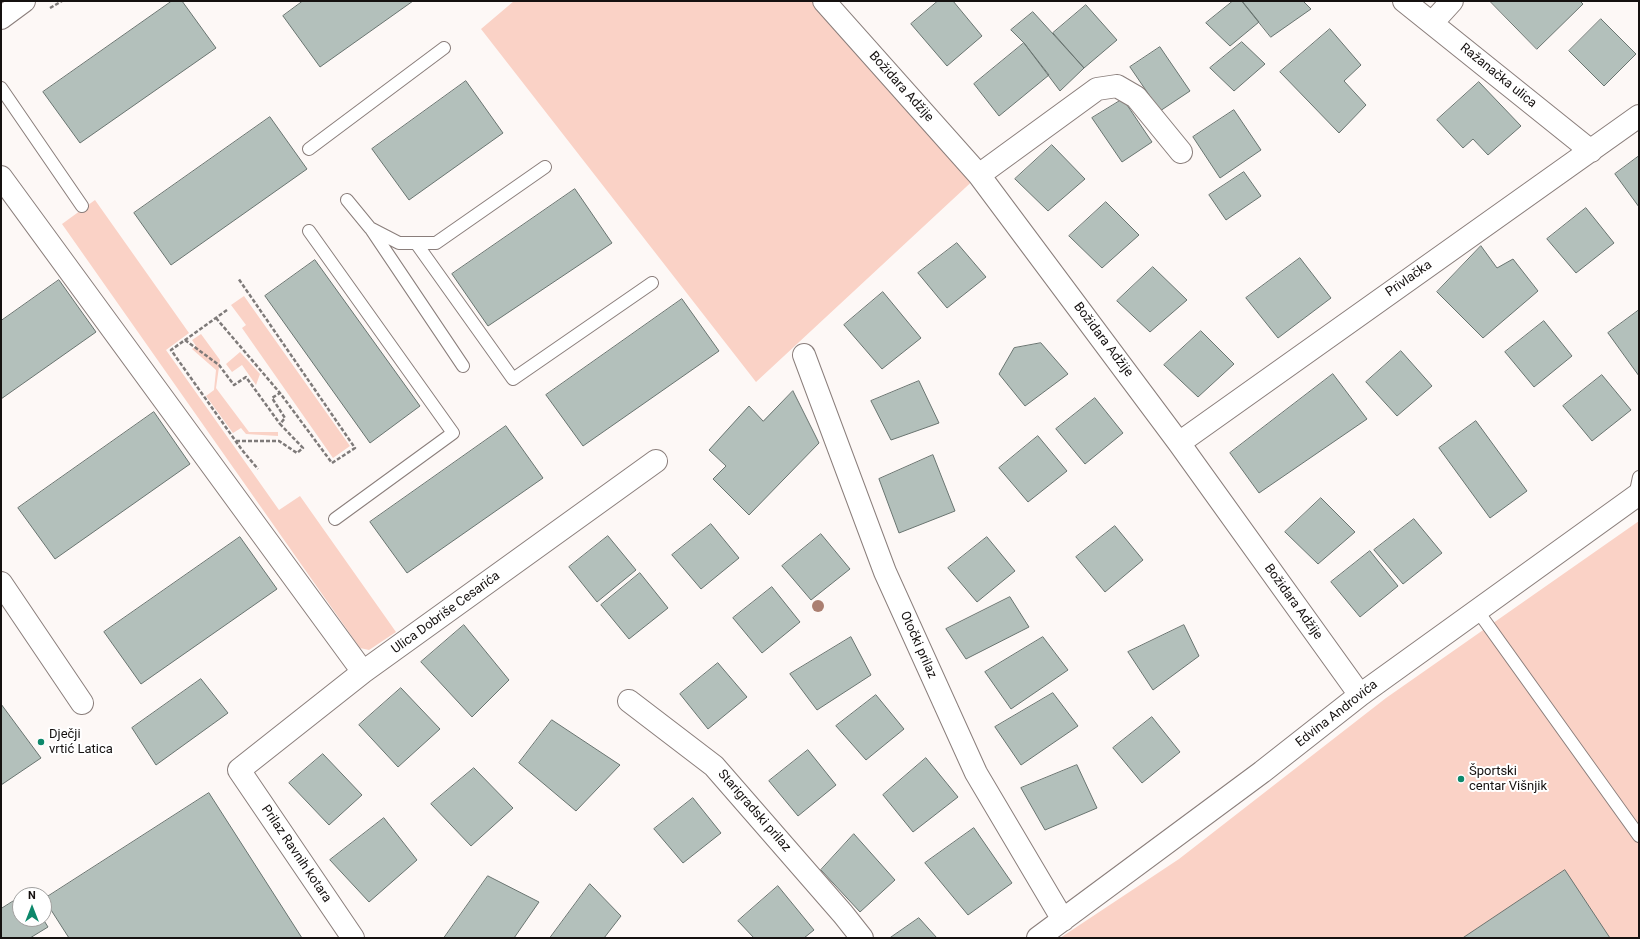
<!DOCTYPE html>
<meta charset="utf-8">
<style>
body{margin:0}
#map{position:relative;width:1640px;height:939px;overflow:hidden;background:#fdf8f6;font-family:Roboto,sans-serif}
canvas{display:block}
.frame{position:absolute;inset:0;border:2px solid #151110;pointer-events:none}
.north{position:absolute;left:12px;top:887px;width:40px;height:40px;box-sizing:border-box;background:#fff;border:1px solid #a1a09f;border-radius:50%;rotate:0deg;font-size:11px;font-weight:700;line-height:16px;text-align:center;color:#151110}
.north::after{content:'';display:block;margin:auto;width:14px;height:18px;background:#0d886b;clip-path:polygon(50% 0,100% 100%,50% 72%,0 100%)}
</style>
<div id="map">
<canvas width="1640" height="939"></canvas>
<div class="frame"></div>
<div class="north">N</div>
</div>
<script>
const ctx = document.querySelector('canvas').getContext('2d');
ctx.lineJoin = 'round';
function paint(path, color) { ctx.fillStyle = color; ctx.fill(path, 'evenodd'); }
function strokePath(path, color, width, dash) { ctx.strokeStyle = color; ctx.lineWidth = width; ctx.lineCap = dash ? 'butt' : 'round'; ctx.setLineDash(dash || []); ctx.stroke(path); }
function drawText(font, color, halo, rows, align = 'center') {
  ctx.font = font + ' Roboto,sans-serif'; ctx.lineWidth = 4; ctx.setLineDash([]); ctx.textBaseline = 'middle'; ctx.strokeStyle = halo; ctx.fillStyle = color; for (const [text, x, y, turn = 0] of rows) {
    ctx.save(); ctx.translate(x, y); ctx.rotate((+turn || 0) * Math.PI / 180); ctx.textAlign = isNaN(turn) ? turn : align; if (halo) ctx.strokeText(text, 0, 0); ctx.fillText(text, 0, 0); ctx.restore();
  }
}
const green = new Path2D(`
 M514 1H824L979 175 756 382 481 29Z
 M95 200 189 333 166 350 279 510 300 496 396 632 369 650 360 648 62 224Z
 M244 296 350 446 333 458 242 328 246 325 231 305Z
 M201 334 220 360 216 388 249 432H278V436L246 434 241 428 233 433 206 396 214 390 216 370 192 349 196 346 192 340Z
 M240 352 260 374 256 385 242 365 232 372 226 364Z
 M1639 521V938H1060L1179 859 1386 698Z`);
const building = new Path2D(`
 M172 1H182L216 48 80 143 43 92Z
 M303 1H413L320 67 283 16Z
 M938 1H953L982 36 947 66 911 24Z
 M1233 1H1242L1259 22 1230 46 1206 23Z
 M1242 1H1303L1311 9 1271 37Z
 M1490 1H1580L1583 4 1537 49Z
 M1086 5 1117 40 1084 68 1053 33Z
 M1033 12 1084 68 1060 91 1024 43 1011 30Z
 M1601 19 1636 54 1604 86 1569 51Z
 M1330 29 1361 65 1344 81 1366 105 1339 133 1280 72Z
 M1242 42 1265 64 1234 91 1210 68Z
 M1024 43 1049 75 999 116 974 84Z
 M1160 47 1190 91 1160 111 1130 67Z
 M466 81 503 133 409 200 372 149Z
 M1479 82 1521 126 1488 155 1473 139 1463 148 1437 120Z
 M1123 99 1152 142 1122 162 1092 118Z
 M1234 110 1261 150 1220 178 1193 137Z
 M270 117 307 169 171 265 134 213Z
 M1052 145 1085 179 1048 211 1015 179Z
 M1639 156V207L1615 174Z
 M1244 172 1261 196 1226 220 1209 195Z
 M575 189 612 243 488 326 452 274Z
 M1106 202 1139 235 1102 268 1069 236Z
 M1586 208 1614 243 1576 273 1547 239Z
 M957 243 986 277 947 308 918 273Z
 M1481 246 1497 268 1513 259 1538 291 1483 338 1437 292Z
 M1300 258 1331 298 1278 338 1246 298Z
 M315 260 420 406 370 443 265 296Z
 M1153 267 1187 300 1150 332 1117 301Z
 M59 280 96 332 1 399V321Z
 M883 292 921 338 882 369 844 325Z
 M682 299 719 351 583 446 546 395Z
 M1639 310V376L1608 333Z
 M1544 321 1572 356 1534 387 1505 352Z
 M1201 331 1234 364 1198 397 1164 365Z
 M1041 343 1068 374 1025 406 999 374 1014 348Z
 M1401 351 1432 386 1397 416 1366 382Z
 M1333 374 1367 419 1259 493 1230 453Z
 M1602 375 1631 410 1592 441 1563 406Z
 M919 381 939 423 891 440 871 401Z
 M793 391 819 443 749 515 713 479 726 466 709 450 749 406 763 421Z
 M1095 398 1123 433 1085 464 1056 429Z
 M154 412 190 464 55 559 18 508Z
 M1476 421 1527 491 1490 518 1439 448Z
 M506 426 543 478 407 573 370 522Z
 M1038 436 1067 471 1028 502 999 468Z
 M933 455 955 511 899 533 879 479Z
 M1321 498 1355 532 1318 564 1285 532Z
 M1414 519 1442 553 1403 584 1374 550Z
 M711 524 739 558 701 589 672 555Z
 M1115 526 1143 560 1105 592 1076 557Z
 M821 534 850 569 811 600 782 566Z
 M608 536 636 570 597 602 569 567Z
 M240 537 277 589 141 684 104 632Z
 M987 537 1015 571 977 602 948 568Z
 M1370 551 1398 586 1360 617 1331 582Z
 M640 573 668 608 629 639 601 605Z
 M772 587 800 622 762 653 733 618Z
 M1010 597 1029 627 966 659 946 629Z
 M464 625 509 680 472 717 421 662Z
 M1184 625 1199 656 1153 690 1128 652Z
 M851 637 871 675 817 710 790 674Z
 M1043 637 1068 670 1011 709 985 672Z
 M718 663 747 697 708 729 680 694Z
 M201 679 228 713 156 765 132 728Z
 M401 688 440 729 398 767 359 725Z
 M1053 693 1078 726 1021 765 995 727Z
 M876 695 904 729 866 760 836 726Z
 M1 704 41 758 1 785Z
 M1152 717 1180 752 1142 783 1113 748Z
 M552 720 620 765 576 811 519 763Z
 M808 750 836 785 798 816 769 781Z
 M323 754 362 795 329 825 289 783Z
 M926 758 958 797 913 832 883 795Z
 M1077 765 1097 808 1045 830 1021 788Z
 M474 768 513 808 471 846 431 804Z
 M209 793 302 938H69L44 899Z
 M693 798 721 833 683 863 654 829Z
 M384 818 417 860 369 902 330 860Z
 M974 828 1012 883 968 915 925 863Z
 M854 834 895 880 860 912 821 870Z
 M1565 870 1610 938H1463Z
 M488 876 539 902 514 938H444Z
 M590 884 621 916 604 938H550Z
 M778 886 814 930 804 938H754L738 921Z
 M20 897V919H43L48 927 30 938H1V909Z
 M919 918 937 938H890Z`);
const path = new Path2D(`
 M50 8 62 1
 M227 310 171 350 242 450 258 469
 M216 318 280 393
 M185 340 219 365 234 385 246 377 280 424
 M236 441H279L297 453 303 448 280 424 285 418 272 398 280 393 332 463 355 448 238 278`);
const service = new Path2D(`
 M1 88 82 206
 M309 149 444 48
 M347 200 370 228 399 243H436L545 167
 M371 229 463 366
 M309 231 453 433 335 519
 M416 243 513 379 652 283
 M1635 496 1639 477
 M1477 610 1639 836`);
const minor = new Path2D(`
 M824 1 979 175 1179 443 1360 695
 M1404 1 1591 151
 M1432 23 1452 1
 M979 175 1097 89 1117 86 1136 97 1181 152
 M1 177 363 672
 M804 355 885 572 976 773 1063 920
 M1179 443 1639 116
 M1 583 82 703
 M629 701 714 766 843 914 862 938
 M353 938 239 770 363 672 656 461
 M1038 938 1262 772 1360 695 1639 494`);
const tertiary = new Path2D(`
 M1 18 24 1`);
const trees = [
 [818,606]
];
const markers = [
 [41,742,4,"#0d886b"],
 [1461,779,4,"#0d886b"]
];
const streetNames = [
 ["Ražanačka ulica",1498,76,39],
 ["Božidara Adžije",901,87,48],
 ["Privlačka",1409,279,-35],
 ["Božidara Adžije",1103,340,53],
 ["Božidara Adžije",1293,602,54],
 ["Ulica Dobriše Cesarića",446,613,-36],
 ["Otočki prilaz",918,645,66],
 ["Edvina Androvića",1337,714,-38],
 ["Starigradski prilaz",754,811,49],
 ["Prilaz Ravnih kotara",296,854,56]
];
const poiNames = [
 ["Dječji",49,735],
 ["vrtić Latica",49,750],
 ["Športski",1469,772],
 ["centar Višnjik",1469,787]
];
paint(green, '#fad2c6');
paint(building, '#b3c0bb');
strokePath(building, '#697470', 1);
strokePath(service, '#8a7e7b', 14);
strokePath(minor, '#8a7e7b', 24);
strokePath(tertiary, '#8a7e7b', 24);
strokePath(path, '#7e7a79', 2.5, [4, 2]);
strokePath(service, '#fff', 12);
strokePath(minor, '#fff', 22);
strokePath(tertiary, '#fff', 22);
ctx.fillStyle = '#ab7f71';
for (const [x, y] of trees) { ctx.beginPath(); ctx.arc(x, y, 6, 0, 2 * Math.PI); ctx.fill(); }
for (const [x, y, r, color] of markers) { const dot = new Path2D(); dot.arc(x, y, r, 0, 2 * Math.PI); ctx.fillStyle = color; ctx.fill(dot); strokePath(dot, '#fff', 1.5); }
drawText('13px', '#151110', '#fff', streetNames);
drawText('13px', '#151110', '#fff', poiNames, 'left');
</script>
